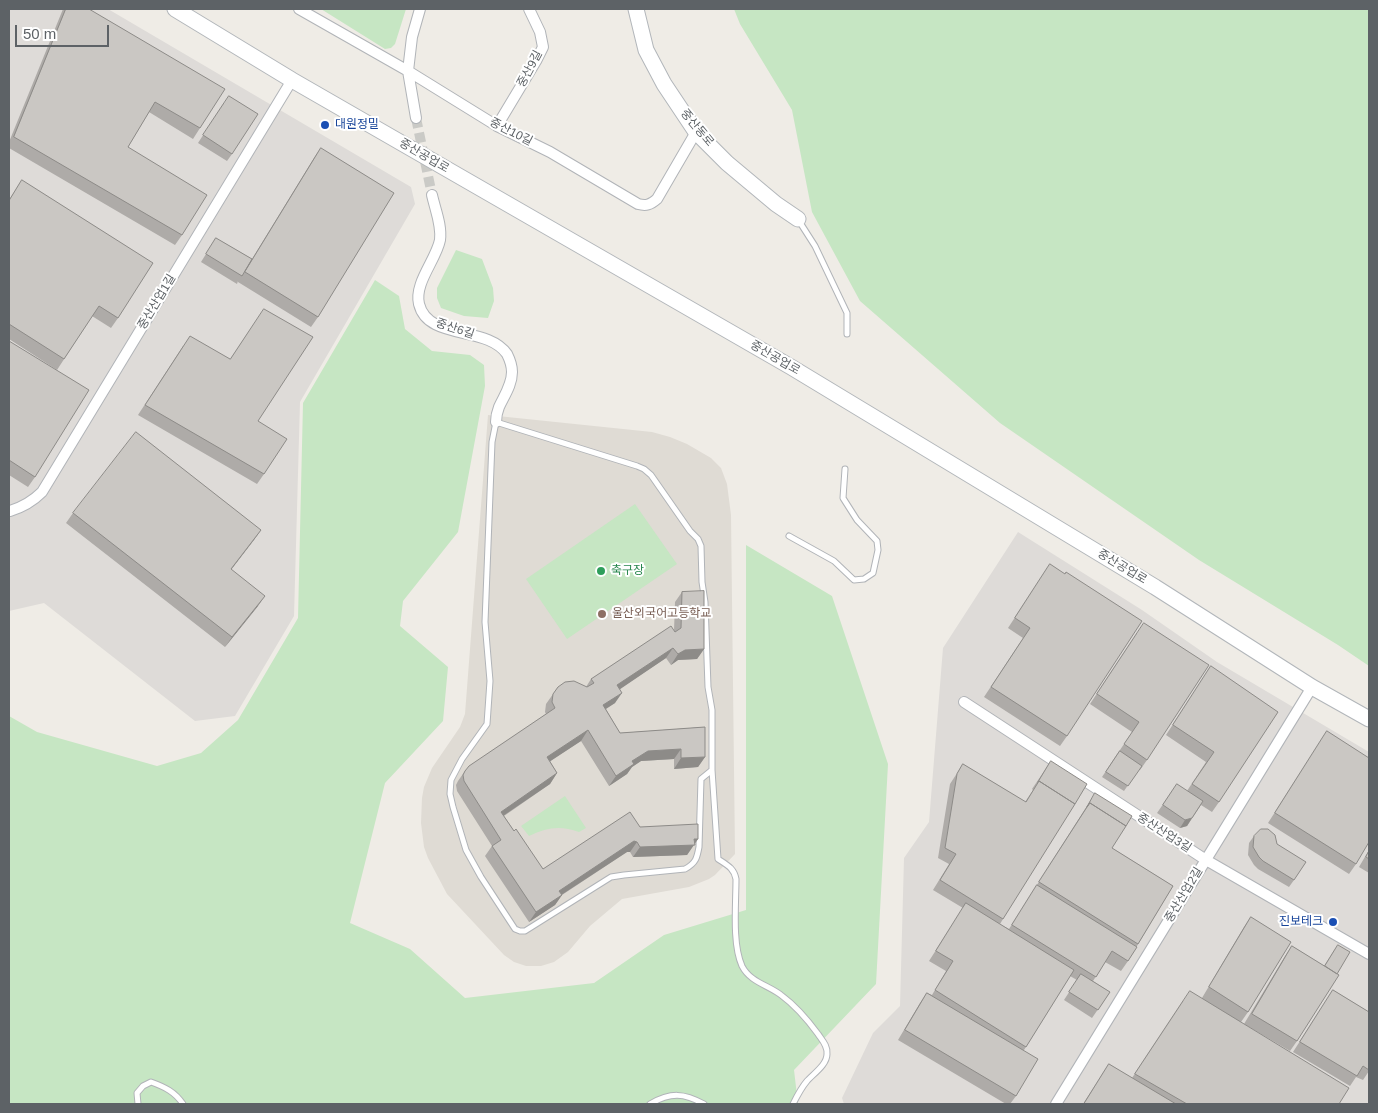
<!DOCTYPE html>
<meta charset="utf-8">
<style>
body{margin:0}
#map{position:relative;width:1378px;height:1113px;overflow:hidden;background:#efece6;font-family:Arial,sans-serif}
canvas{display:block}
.frame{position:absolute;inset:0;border:10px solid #5d6266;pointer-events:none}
.scale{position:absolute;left:15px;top:25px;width:94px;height:22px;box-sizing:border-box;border:2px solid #5d6266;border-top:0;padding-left:6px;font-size:15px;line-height:18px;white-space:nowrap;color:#5d6266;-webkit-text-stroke:4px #fff;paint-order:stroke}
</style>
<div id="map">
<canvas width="1378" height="1113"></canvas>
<div class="frame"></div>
<div class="scale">50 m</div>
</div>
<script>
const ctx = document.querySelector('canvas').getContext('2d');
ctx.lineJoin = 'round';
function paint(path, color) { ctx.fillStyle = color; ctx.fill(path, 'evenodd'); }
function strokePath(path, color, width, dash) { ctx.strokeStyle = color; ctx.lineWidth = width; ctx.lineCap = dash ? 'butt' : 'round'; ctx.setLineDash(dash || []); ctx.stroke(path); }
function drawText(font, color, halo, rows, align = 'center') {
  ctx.font = font + ' Arial,"Noto Sans KR",sans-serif'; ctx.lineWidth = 4; ctx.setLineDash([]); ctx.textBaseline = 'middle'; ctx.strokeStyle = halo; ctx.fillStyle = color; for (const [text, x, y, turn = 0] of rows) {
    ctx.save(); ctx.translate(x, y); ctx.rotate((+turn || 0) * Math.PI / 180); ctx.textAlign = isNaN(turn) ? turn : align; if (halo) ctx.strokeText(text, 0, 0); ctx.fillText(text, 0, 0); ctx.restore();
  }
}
const industrial = new Path2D(`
 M9 9H108L411 187 415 204 300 402 294 616 235 716 195 721 44 603 9 611Z
 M1018 532 1142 610 1217 662 1369 752V1104H844L842 1098 873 1033 900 1006 904 858 929 822 943 648Z`);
const education = new Path2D(`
 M488 415 652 432 670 437 687 444 711 458 721 468 727 484 731 515 735 854 715 875 709 879 689 887 622 899 590 926 568 952 554 962 541 966H526L514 962 504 955 447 894 428 858 424 847 421 823 422 798 424 787 432 768 460 727 465 714Z`);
const green = new Path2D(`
 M321 9H406L395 44 391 48 385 49Z
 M734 9H1369V666L1338 645 1199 560 1000 423 860 301 812 212 792 110 740 24Z
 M456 250 482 259 493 288 494 301 488 318 464 316 441 308 437 298V288Z
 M375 280 399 296 405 329 432 351 470 355 484 365 485 386 458 532 403 601 400 626 448 667 443 721 385 783 350 923 410 949 465 998 594 983 664 935 746 910V545L832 596 888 764 876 984 794 1070 798 1104H9V716L37 732 157 766 201 753 238 720 298 618 303 403Z
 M635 504 677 564 567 639 526 579Z
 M565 796 586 828 579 832C559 825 547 828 529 836L521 826Z`);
const streetTunnel = new Path2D(`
 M416 118 432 195`);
const lane = new Path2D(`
 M799 221 815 246 847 313V334
 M496 422 637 466 644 469 651 475 690 531 698 539 701 546 702 582 705 602 708 687 712 710V770L701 779 699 847C697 858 696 863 685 869L624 875 611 877 525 931H520L515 929 481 877 466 850 453 807 450 794 451 780 462 759 487 724 490 681 485 622 492 442Z
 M789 536 834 561 854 580 864 579 873 573 878 550 877 541 857 520 843 498 845 469
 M712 770 718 859C727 865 734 868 736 879 736 904 732 944 742 966 750 982 768 985 781 995 796 1006 807 1019 818 1034 822 1040 828 1046 827 1054 827 1065 813 1074 807 1081 801 1088 797 1096 793 1104
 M138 1104 137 1093 143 1086 151 1082C165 1087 175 1092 183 1104
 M650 1104C671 1092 684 1093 704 1104`);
const street = new Path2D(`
 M299 9 408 71 497 126 550 152 638 204C646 206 650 205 657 199L696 132
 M416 118 408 71 412 37 420 9
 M497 126 536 61 543 47 540 32 529 9
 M432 195C435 209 442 225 440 240 436 260 414 283 419 304 428 341 487 325 507 354 510 360 512 366 512 372 512 385 504 396 499 407 497 412 496 417 496 422
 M10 511C23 507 32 502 42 492L292 80
 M964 702 1206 860 1369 954
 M1056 1104 1312 687`);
const secondary = new Path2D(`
 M175 9 292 80 791 367 1155 587 1312 687 1369 719
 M636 9 646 50 664 84 696 132 727 163 776 204 798 219`);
const wall = new Path2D(`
 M63 9H89L200 128 193 139 149 112 128 147 182 235 175 245 9 148V142Z
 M224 103 232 154 227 161 198 143Z
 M321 148 318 317 311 327 238 282V281L237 284 201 262 216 238 252 259 314 158Z
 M22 180 118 318 111 328 92 316 57 370 9 339V200Z
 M9 341 35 477 28 487 9 475Z
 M183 346 230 359 258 421 264 474 257 484 138 415Z
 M73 513 261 530 231 569 258 606 225 647 66 523Z
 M1050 564 1067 736 1060 746 984 697 1023 638 1008 628Z
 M682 592 704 649 697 659 678 660 671 665 666 658 619 689 615 703 606 709 620 733 705 727V757L698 767 674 769V759L641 761 632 767 627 774 609 786 581 741 550 761 557 773 550 784 504 816 514 831 543 869 640 827 698 839 687 855 633 857 630 852H627L562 895 555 905 529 922 485 856 492 846 457 791 456 785 458 781 465 771 546 714 545 712 546 704 558 687H586L591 679 674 631 675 602Z
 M1137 633 1147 760 1140 770 1139 769 1124 791 1102 777 1132 732 1090 704Z
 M1211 666 1219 802 1212 812 1201 805 1187 826 1180 828 1157 813 1177 784 1187 791 1206 762 1166 735Z
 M1327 731 1356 864 1349 874 1268 823Z
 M1051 761 1003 919 1000 924 1009 929 1092 798 1112 848 1173 886 1128 961 1121 971 1105 962 1093 981 1110 992 1092 1018 1064 1000 1077 980 1070 976 1024 1050 1016 1096 1010 1104H1006L898 1040 920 1003 927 993 932 995 946 971 929 961 963 908 933 890 949 864 938 858 950 784 963 764 1025 802 1033 790 1032 789Z
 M1254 836 1277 844 1294 880 1289 887 1258 869 1254 865 1248 855 1249 843Z
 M1369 850V873L1359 867Z
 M1251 917 1248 1012 1241 1022 1339 1104H1083L1109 1064 1132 1078 1183 1001 1202 998 1244 927Z
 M1338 945 1297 1041 1290 1051 1244 1024 1285 956 1292 946 1324 966Z
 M1333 990 1369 1012V1071L1363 1080 1356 1077 1350 1086 1293 1052Z`);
const shadedWall = new Path2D(`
 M261 530 254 540 224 579 231 569Z
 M265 596 258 606 225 647 232 637Z
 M673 648 666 658 610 696 617 685Z
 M704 649 697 659 678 660 671 665 678 654 685 650Z
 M622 693 615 703 596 715 603 705Z
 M588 730 581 741 540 768 547 757Z
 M681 749 674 759 641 761 632 767 627 774 609 786 616 776 632 761 648 751Z
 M705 757 698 767 674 769 681 758Z
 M557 773 550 784 494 822 501 812Z
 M1192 818 1187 826 1180 828 1185 820Z
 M694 839H698L687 855 633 857 640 847Z
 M634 841 637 842 630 852H627L552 901 559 891Z
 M562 895 555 905 529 922 536 912Z`);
const building = new Path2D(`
 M66 9H89L225 89 200 128 155 102 128 147 207 195 182 235 14 137Z
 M229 96 258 114 232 154 203 135Z
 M321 148 394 193 318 317 245 272Z
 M22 180 153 263 118 318 99 306 64 359 9 324V201Z
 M216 238 252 259 242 276 206 254Z
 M264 309 313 337 258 421 287 439 264 474 145 405 190 336 230 359Z
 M9 341 89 390 35 477 9 460Z
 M136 432 261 530 231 569 265 596 232 637 73 513Z
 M1050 564 1065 574 1066 572 1142 621 1067 736 991 687 1030 628 1015 618Z
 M704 591V649L685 650 678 654 673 648 617 685 622 693 603 705 620 733 705 727V757L681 758V749L648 751 632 761 634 764 616 776 588 730 547 757 557 773 501 812 514 831 516 829 543 869 630 812 640 827 698 824V839H694L695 845 640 847 637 842 634 841 559 891 562 895 536 912 492 846 501 840 464 781 463 775 465 771 469 766 555 708 552 702 553 694 558 687 565 682 574 681 587 687 594 683 591 679 671 626 675 632 681 628 682 592Z
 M1144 623 1209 665 1147 760 1124 744 1139 722 1097 694Z
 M1211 666 1278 712 1219 802 1192 784 1214 752 1173 725Z
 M1327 731 1369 758V842L1356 864 1275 813Z
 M1120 751 1142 766 1128 786 1106 772Z
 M1051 761 1087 784 1075 804 1039 781 1038 782Z
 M963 764 1026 802 1039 781 1075 804 1003 919 940 880 956 854 945 848 957 774Z
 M1177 784 1203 801 1192 818 1185 820 1163 805Z
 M1095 793 1132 816 1126 826 1090 803 1087 807Z
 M1090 803 1126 826 1112 848 1173 886 1138 944 1039 882Z
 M1261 829H1268L1275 835 1277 844 1306 862 1294 880 1263 861 1259 857 1253 847 1254 836Z
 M1369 851V859L1366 857Z
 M1037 885 1137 947 1128 961 1112 951 1096 977 1012 925Z
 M966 903 1074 970 1026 1047 935 990 953 961 936 951Z
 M1251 917 1291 942 1248 1012 1209 987Z
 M1338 945 1350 952 1337 974 1325 966Z
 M1292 946 1339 975 1297 1041 1252 1014Z
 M1081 974 1110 992 1098 1010 1069 992Z
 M1333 990 1369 1012V1070L1363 1066 1357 1076 1300 1042Z
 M1190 991 1349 1088 1339 1104H1187L1135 1074Z
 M927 993 1038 1059 1016 1096 905 1030Z
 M1109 1064 1176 1104H1084Z`);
const markers = [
 [325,125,5,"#1a4fb4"],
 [601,571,5,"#2e9e5b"],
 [602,614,5,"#8d6e63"],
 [1333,922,5,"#1a4fb4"]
];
const streetNames = [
 ["중산9길",530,69,-62],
 ["중산동로",697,128,50],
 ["중산10길",511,132,27],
 ["중산공업로",424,156,30],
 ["중산산업1길",157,302,-59],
 ["중산6길",455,329,18],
 ["중산공업로",775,358,30],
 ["중산공업로",1122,567,31],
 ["중산산업3길",1164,833,33],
 ["중산산업2길",1184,895,-59]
];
const transitNames = [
 ["대원정밀",335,125],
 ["진보테크",1323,922,"right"]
];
const leisureNames = [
 ["축구장",611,571]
];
const educationNames = [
 ["울산외국어고등학교",612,614]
];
paint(industrial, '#dedbd8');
paint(education, '#dfdbd4');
paint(green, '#c6e6c3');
strokePath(streetTunnel, '#cacac6', 10, [10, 5]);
strokePath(lane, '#b1b4b8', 7);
strokePath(street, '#b1b4b8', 12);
strokePath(secondary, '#b2b6ba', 17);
strokePath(lane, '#fff', 5);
strokePath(street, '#fff', 10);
strokePath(secondary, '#fff', 15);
paint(wall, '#aeaba8');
paint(shadedWall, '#8d8b88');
paint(building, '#cac7c3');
strokePath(building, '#8d8b88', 1);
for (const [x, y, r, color] of markers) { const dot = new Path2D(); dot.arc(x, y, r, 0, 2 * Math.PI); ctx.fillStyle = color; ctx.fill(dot); strokePath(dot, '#fff', 2); }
drawText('12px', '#5d6266', '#fff', streetNames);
drawText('12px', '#164399', '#fff', transitNames, 'left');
drawText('12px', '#27864d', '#fff', leisureNames, 'left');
drawText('12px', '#785e54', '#fff', educationNames, 'left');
</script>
